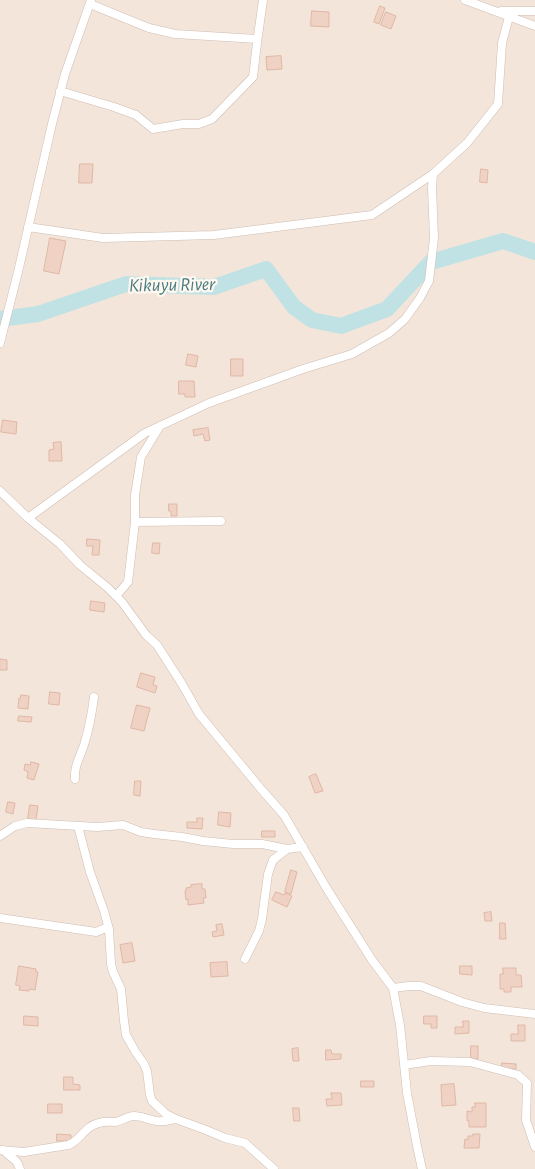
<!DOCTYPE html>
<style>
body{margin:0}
canvas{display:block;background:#fbf4eb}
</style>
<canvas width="535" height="1169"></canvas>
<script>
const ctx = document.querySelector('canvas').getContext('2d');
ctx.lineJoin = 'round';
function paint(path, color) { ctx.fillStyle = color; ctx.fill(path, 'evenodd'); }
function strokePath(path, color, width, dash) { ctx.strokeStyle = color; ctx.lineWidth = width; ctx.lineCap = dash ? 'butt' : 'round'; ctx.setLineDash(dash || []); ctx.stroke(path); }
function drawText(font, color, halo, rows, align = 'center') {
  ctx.font = font + ' "Alegreya Sans",sans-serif'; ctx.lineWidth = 4.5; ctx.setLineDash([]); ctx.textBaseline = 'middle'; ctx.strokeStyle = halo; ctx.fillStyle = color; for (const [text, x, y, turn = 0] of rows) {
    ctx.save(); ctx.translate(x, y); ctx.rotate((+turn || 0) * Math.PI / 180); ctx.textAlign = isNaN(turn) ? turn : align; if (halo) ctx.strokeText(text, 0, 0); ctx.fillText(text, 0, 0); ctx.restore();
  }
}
const residential = new Path2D(`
 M0 0H535V1169H0Z`);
const river = new Path2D(`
 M0 319 38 314 126 284 214 287 266 269 294 307 312 320 341 326 387 309 431 262 503 241 535 252`);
const building = new Path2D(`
 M380 6 385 8 379 24 374 22Z
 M312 11 329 12V27L311 26Z
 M386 12 396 16 391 29 381 25Z
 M281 56 282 69 267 70 266 57Z
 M80 164H93L92 183H79Z
 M481 169 488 170 487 183 480 182Z
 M50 238 66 241 59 274 44 271Z
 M188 354 198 356 196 367 186 365Z
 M231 359H243V376H231Z
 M179 381H194L195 397H185V394H179Z
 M3 420 17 422 16 434 1 432Z
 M208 428 210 440 205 441 203 434 194 436 193 430Z
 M61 442 62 461H49V450L54 449 53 443Z
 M169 504H177V516H171V511H169Z
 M87 539 100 540 99 555H92L93 546H87Z
 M153 543H160L159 554 152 553Z
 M91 601 105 603 104 612 90 610Z
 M0 659 7 660V670H0Z
 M141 673 155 677 153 685 157 686 155 693 137 687Z
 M50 692 60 693 59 705 49 704Z
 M21 695 29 696 28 709 18 708 19 698H20Z
 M137 705 150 708 144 731 131 728Z
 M19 716 32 717 31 722 18 721Z
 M31 762 39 764 34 780 27 778 28 772 24 770 25 764 30 765Z
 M316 774 323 791 315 793 309 777Z
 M135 781H141L140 796 134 795Z
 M8 802 15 803 13 814 6 812Z
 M30 805 38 806 36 820 28 819Z
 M219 812 231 813 230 827 218 825Z
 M197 818H203L202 829 187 828V822H197Z
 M262 831H275V837H262Z
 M291 870 297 872 291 894 285 892Z
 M202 884V889H205L206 898H203L204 903 188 905V899L186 900 185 891H186V888L191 887V885Z
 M276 892 284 895 285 893 292 896 287 907 272 900Z
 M491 912 492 921H485L484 913Z
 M500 923H505L506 939H500Z
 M222 924 224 935 213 937 212 932 217 931 216 925Z
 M132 943 135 961 123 963 120 945Z
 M227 962 228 976 211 977 210 963Z
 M19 966 36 969V972H38L35 990 30 989 29 991 19 990 20 986 16 985Z
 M460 966H472V975L460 974Z
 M503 968H516V975H521L522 987H511V992H504V989H500V974H503Z
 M24 1016 38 1017V1026L24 1025Z
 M424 1016H437V1028H431V1024H424Z
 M463 1021H469V1033L455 1034V1027H463Z
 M518 1025H525V1041H511V1034H518Z
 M471 1046H478V1059H471Z
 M298 1048 299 1061H293L292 1049Z
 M326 1050H331L332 1054H341V1059L326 1060Z
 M502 1063 516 1064V1069H502Z
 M64 1077H73V1084L80 1085V1090H64Z
 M361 1081H374V1087H361Z
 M454 1084 456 1105 442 1106 441 1085Z
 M331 1093H341L342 1105 327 1106 326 1099H332Z
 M475 1103H486V1127H469V1121H467V1111L472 1112V1107H475Z
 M48 1104H62V1113H48Z
 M293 1108H299L300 1121H294Z
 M57 1134 71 1135V1141H57Z
 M473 1134H480L479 1148H464L465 1139 468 1140V1136H473Z`);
const street = new Path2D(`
 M465 0 535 26
 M90 4 149 28 175 34 257 39
 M501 11H535
 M60 91 114 107 136 115 153 129 183 124H199L212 119 253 77 257 43 263 0
 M28 227 103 238 214 235 372 215 433 174 467 143 498 104 502 43 509 17
 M0 343 18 272 52 124 65 74 91 0
 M0 491 28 518 60 544 80 565 108 588 122 602 146 635 157 645 182 684 199 714 261 789 284 815 327 889 372 960 393 988 400 1025 407 1093 417 1146 422 1169
 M28 518 145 433 209 403 303 369 352 354 389 333 405 319 420 298 429 281 434 238 432 188 433 174
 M135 522 221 521
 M116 596 128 582 135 522V495L141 457 160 426
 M75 779C74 766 80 757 84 745 89 729 92 713 94 697
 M78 826 90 872 104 911 109 929 111 964 113 972 121 989 124 1021 126 1035 135 1051 144 1064 147 1071 150 1095 152 1101 166 1114 176 1119 206 1130 225 1138 245 1143 274 1169
 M0 836 15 826 27 823 97 827 123 825 141 832 154 834 182 837 203 841 233 844H262L287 849 303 847
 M0 918 96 932 108 927
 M245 959 259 931 262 919 268 874 273 860 287 849
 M393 988 409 986H421L462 1002 484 1008 535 1014
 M404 1065 431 1061 470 1062 518 1075 527 1083 526 1120 535 1147
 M0 1150 24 1152 68 1145C80 1142 84 1126 99 1123 105 1121 110 1122 115 1122 122 1121 127 1116 134 1116 142 1116 149 1120 157 1121 163 1122 170 1120 176 1119
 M3 1150 17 1162 20 1169`);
const waterNames = [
 ["Kikuyu River",172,285,-1]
];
paint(residential, '#f3e5d9');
strokePath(river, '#c0e2e4', 16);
paint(building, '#efd2c4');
strokePath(building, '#e1b7a5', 1);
strokePath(street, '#cfbdb3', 9);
strokePath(street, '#fff', 8);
drawText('italic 19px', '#477b7f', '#fef8f1', waterNames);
</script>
